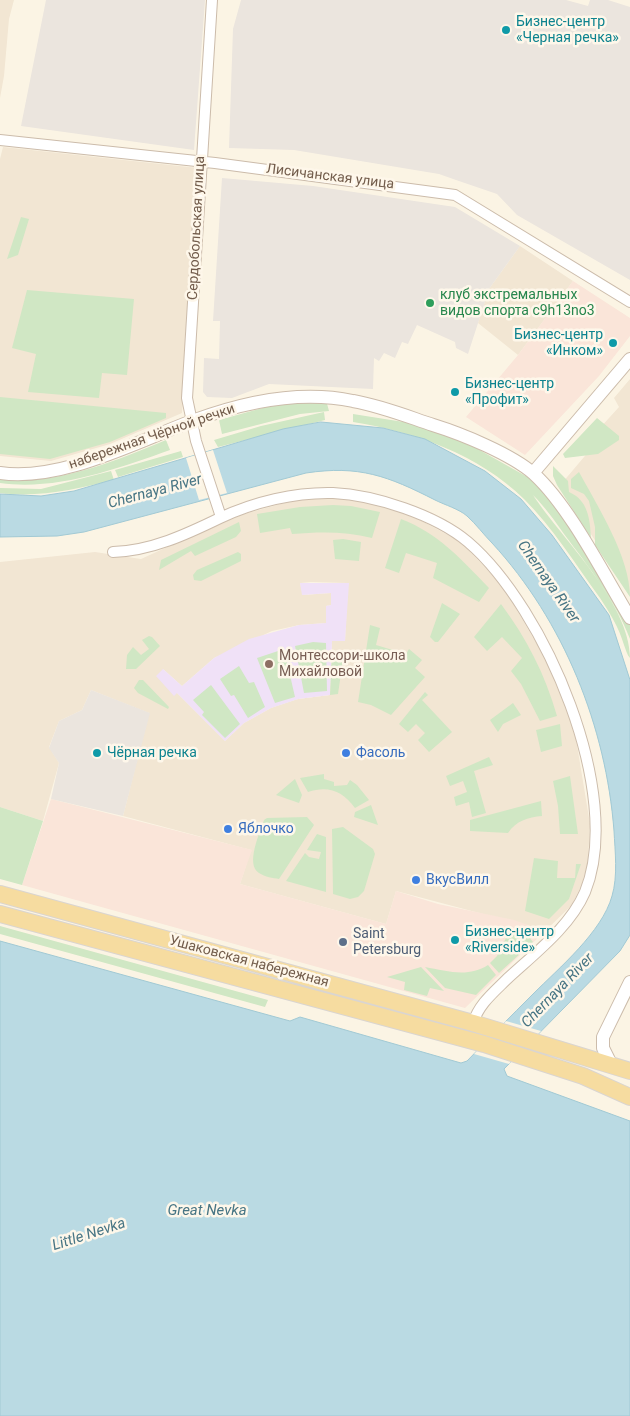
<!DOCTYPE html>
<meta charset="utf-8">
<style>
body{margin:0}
canvas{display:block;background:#fbf4e4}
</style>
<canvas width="630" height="1416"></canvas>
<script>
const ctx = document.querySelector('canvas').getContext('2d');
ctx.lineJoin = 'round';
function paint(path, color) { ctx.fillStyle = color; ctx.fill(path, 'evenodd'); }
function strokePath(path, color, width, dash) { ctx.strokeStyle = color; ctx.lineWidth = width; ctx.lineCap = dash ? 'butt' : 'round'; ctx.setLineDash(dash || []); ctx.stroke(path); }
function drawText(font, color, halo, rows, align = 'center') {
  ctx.font = font + ' Roboto,sans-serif'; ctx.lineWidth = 5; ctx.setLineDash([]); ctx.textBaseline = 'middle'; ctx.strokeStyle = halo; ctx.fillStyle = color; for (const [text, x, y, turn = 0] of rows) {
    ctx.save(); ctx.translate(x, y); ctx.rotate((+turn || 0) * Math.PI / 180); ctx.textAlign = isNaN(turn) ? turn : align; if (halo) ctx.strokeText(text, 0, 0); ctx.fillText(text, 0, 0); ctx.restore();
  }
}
const residential = new Path2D(`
 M0 0H14L9 19 4 76 0 98Z
 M3 147 198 168 182 413 110 444 51 461 0 456V159Z
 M520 246 573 281 518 355 478 323 489 289Z
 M630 379V595L589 531 562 483 601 437 599 429 619 407 614 398Z
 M310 496 376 503 422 521 461 542 504 588 549 665 575 733 590 824 588 861 582 884 572 905 542 934 536 928 396 891 386 924 240 884 251 850 123 816 149 713 91 690 82 710 59 721 49 747 59 763 43 821 0 807V562L95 552 141 559 233 517ZM311 582 348 583 345 641 332 640 330 695 298 699 271 708 244 723 225 741 176 692 163 669 182 686 214 658 272 631 299 625 326 623V606L331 605V593L303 595 300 583Z`);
const commercial = new Path2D(`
 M573 281 630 318V336L599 376 525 455 466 417 518 355Z
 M51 799 252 850 240 884 386 924 396 891 438 904 514 920 536 928 542 934 465 1008 22 885Z`);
const industrial = new Path2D(`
 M46 0H205L194 150 21 126Z
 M241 0H566L588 6 590 0H608L630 7V280L517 215 497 194 456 180 439 174 294 150 229 148 233 29Z
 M222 178 313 186 455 207 520 246 489 289 468 354 456 348 455 342 417 325 408 344 402 342 395 358 384 353 379 361 374 358 373 389 269 384 232 398 207 397 203 392 204 358 219 359 220 321H213Z
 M91 690 150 713 123 816 51 799 59 763 49 748 59 721 82 710Z`);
const education = new Path2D(`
 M300 583H349L345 641H332L330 695 298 699 271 708 244 723 225 741 177 693 174 696 156 676 163 669 182 686 214 658 249 639 299 625 326 623V606L331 605V593L302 595Z`);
const green = new Path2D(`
 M21 217 29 219 18 255 7 259Z
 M27 290 134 299 127 375 102 373 99 398 28 392 36 354 12 348Z
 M0 397 166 413V418L110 442 50 459 0 454Z
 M326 400 329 411 300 414 222 434 219 420 277 404Z
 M324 412 325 420 218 447 214 440 261 426Z
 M353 414 410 423 460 439 531 479 558 509 630 623V639C616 601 588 566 564 534 555 521 544 506 533 495 562 539 630 603 630 658 627 655 626 650 624 645 619 628 610 613 600 598 576 565 553 528 524 499 478 454 415 432 353 422Z
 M597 418 619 436V440L598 454 565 458 563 454Z
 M166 440 170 450C117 469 56 491 0 483V479C56 486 116 461 166 440Z
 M181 451 183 457 118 477 115 470Z
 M553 466 568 481 569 492C588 500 590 519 591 538L557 485 553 476Z
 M111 471 114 480C76 489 39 498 0 493V488L41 489Z
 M579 472C598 507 630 557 630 597L595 545V527L589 501 584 494 571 488V479Z
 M333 505 351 506 380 512 372 538C345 531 319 532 292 534L290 528 260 533 257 514 300 507Z
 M401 519C438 533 462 560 489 588L479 602 433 578 437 563 406 553 399 573 385 568Z
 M239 522 241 531 236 537 195 556 191 551 159 570 161 560Z
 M343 539 361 542 359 561 335 559 333 540Z
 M238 552 241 554V561L201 581 194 580 193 575 197 570Z
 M442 603 460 614 438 642H435L430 637Z
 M501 604C527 639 545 674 557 716L540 721 521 684 511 671 522 658 502 637 487 651 474 637Z
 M370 625 380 628 376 645 406 654 409 649 422 660 415 668 425 677 391 715 371 705 358 702Z
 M149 636 152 637 160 646 136 669H126L127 655 133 647 141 655 149 649 142 640Z
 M313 642 326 643 327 691 304 693 295 646Z
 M284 649 295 697 275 703 257 658Z
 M344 653 338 694 330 695 332 654Z
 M239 666 249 683 254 682 265 707 248 718 234 695 231 696 220 679Z
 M139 680H143L169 707 168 709 138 693 134 688Z
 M211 685 240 724 225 738 202 715 204 712 193 700Z
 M425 692 428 695 422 700 452 732 429 752 418 740 425 733 416 724 408 732 399 724Z
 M513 703 521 715 503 724 498 732 490 720Z
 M560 724 562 746 541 752 536 730Z
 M489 757 493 765 474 771 486 813 472 817 469 802 456 806 454 797 467 792 463 781 450 786 446 776Z
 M324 774V779L334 782V786L347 785 350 780 357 785 369 800 355 808C343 791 328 785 308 792L300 778Z
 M570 776 578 834H560L558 806 553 781Z
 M295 779 302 795 299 803 276 795Z
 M541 801 542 816C528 817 516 821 508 833L470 831V820Z
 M371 805 378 825 354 817 355 812Z
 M0 807 43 821 22 885 0 879Z
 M307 817 314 825 279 879C273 878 265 877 259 873 245 864 260 833 264 820L267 818Z
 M343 827 373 849 375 854 364 891 358 897 350 899 333 894 332 829Z
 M317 834 326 837V892L286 881 305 853 309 857 319 859 321 852 307 850Z
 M534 858 558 861 557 878H575L576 864H581L569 899 549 919 525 911Z
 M0 926 268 1000 265 1007 0 934Z
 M509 932 528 936 533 942 499 973 490 963 497 956Z
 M488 965 496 975 476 995 445 988 425 967C447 971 468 978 488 965Z
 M421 967 444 991 430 988 427 996 404 990 405 982 387 977Z`);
const water = new Path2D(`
 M321 422 383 428 425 439 485 471 521 499 552 535 609 615 630 680V935L620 951 504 1069 507 1076 630 1121V1416H0V941L290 1021 300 1017 461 1063 467 1061C489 1038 511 1016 533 994 559 968 602 932 612 896 618 876 615 851 614 831 606 727 564 621 492 543 484 535 476 524 467 516 459 509 445 505 435 500 388 476 359 465 306 473L84 532 57 536 0 537V494L41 496 74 491 283 429Z`);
const pier = new Path2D(`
 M213 450 227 493 199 500 186 458Z
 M506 1021 541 1031 509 1064 474 1054Z`);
const minor = new Path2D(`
 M212 0 187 398 196 441 221 517
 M0 140 215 163 455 195 630 302
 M113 552C151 551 187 534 220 518 254 502 295 492 333 493 375 495 436 515 468 542 545 608 625 794 585 892 570 927 534 954 507 979 493 993 479 1004 473 1023`);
const tertiary = new Path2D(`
 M0 473C62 482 137 441 195 420 244 402 301 390 353 401 381 406 406 416 433 425 462 434 511 454 534 474 570 507 604 575 630 618
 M533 473 630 359
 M611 1064 603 1048V1037L630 982`);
const primary = new Path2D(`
 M0 894 473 1023 630 1071
 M0 914 484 1044 583 1076 630 1097`);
const markers = [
 [506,30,5,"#0f9aa8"],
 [430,303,5,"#2e9e5b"],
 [613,343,5,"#0f9aa8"],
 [455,392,5,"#0f9aa8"],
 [269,664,5,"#8d6e63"],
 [97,753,5,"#0f9aa8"],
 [346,753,5,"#3f7fe0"],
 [228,829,5,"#3f7fe0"],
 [416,880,5,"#3f7fe0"],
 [455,940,5,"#0f9aa8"],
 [343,942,5,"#5c6f8a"]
];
const cultureNames = [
 ["Бизнес-центр",516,22],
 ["«Черная речка»",516,38],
 ["Бизнес-центр",603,335,"right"],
 ["«Инком»",603,351,"right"],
 ["Бизнес-центр",465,384],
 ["«Профит»",465,400],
 ["Чёрная речка",107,753],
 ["Бизнес-центр",465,932],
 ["«Riverside»",465,948]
];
const streetNames = [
 ["Лисичанская улица",330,177,7],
 ["Сердобольская улица",197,228,-87],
 ["набережная Чёрной речки",152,437,-19],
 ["Ушаковская набережная",249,962,15]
];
const leisureNames = [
 ["клуб экстремальных",440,295],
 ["видов спорта c9h13no3",440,311]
];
const educationNames = [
 ["Монтессори-школа",279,656],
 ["Михайловой",279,672]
];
const shopNames = [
 ["Фасоль",356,753],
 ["Яблочко",238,829],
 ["ВкусВилл",426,880]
];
const serviceNames = [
 ["Saint",353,934],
 ["Petersburg",353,950]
];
const waterNames = [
 ["Chernaya River",155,492,-15],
 ["Chernaya River",548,582,55],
 ["Chernaya River",558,991,-46],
 ["Great Nevka",207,1211],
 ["Little Nevka",89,1235,-18]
];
paint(residential, '#f2e6d3');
paint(commercial, '#fae5d9');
paint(industrial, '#ebe5de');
paint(education, '#f0e1f7');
paint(green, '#d0e7c4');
paint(water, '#badae3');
strokePath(water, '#a1c9d4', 1);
paint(pier, '#fbf4e4');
strokePath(minor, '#ccbcab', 12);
strokePath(tertiary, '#ccbcab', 14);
strokePath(primary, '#dad5d0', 18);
strokePath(minor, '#fff', 10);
strokePath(tertiary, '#fff', 12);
strokePath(primary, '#f6dca0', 16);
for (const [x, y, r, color] of markers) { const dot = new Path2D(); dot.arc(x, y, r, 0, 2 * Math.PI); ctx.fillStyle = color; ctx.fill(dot); strokePath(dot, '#fef7ea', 2); }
drawText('14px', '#0d838f', '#fef7ea', cultureNames, 'left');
drawText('14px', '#725c4b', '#fef7ea', streetNames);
drawText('14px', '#27864d', '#fef7ea', leisureNames, 'left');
drawText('14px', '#785e54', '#fef7ea', educationNames, 'left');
drawText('14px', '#366cbe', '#fef7ea', shopNames, 'left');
drawText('14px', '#4e5e75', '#fef7ea', serviceNames, 'left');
drawText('italic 15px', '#477584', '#fef7ea', waterNames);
</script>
